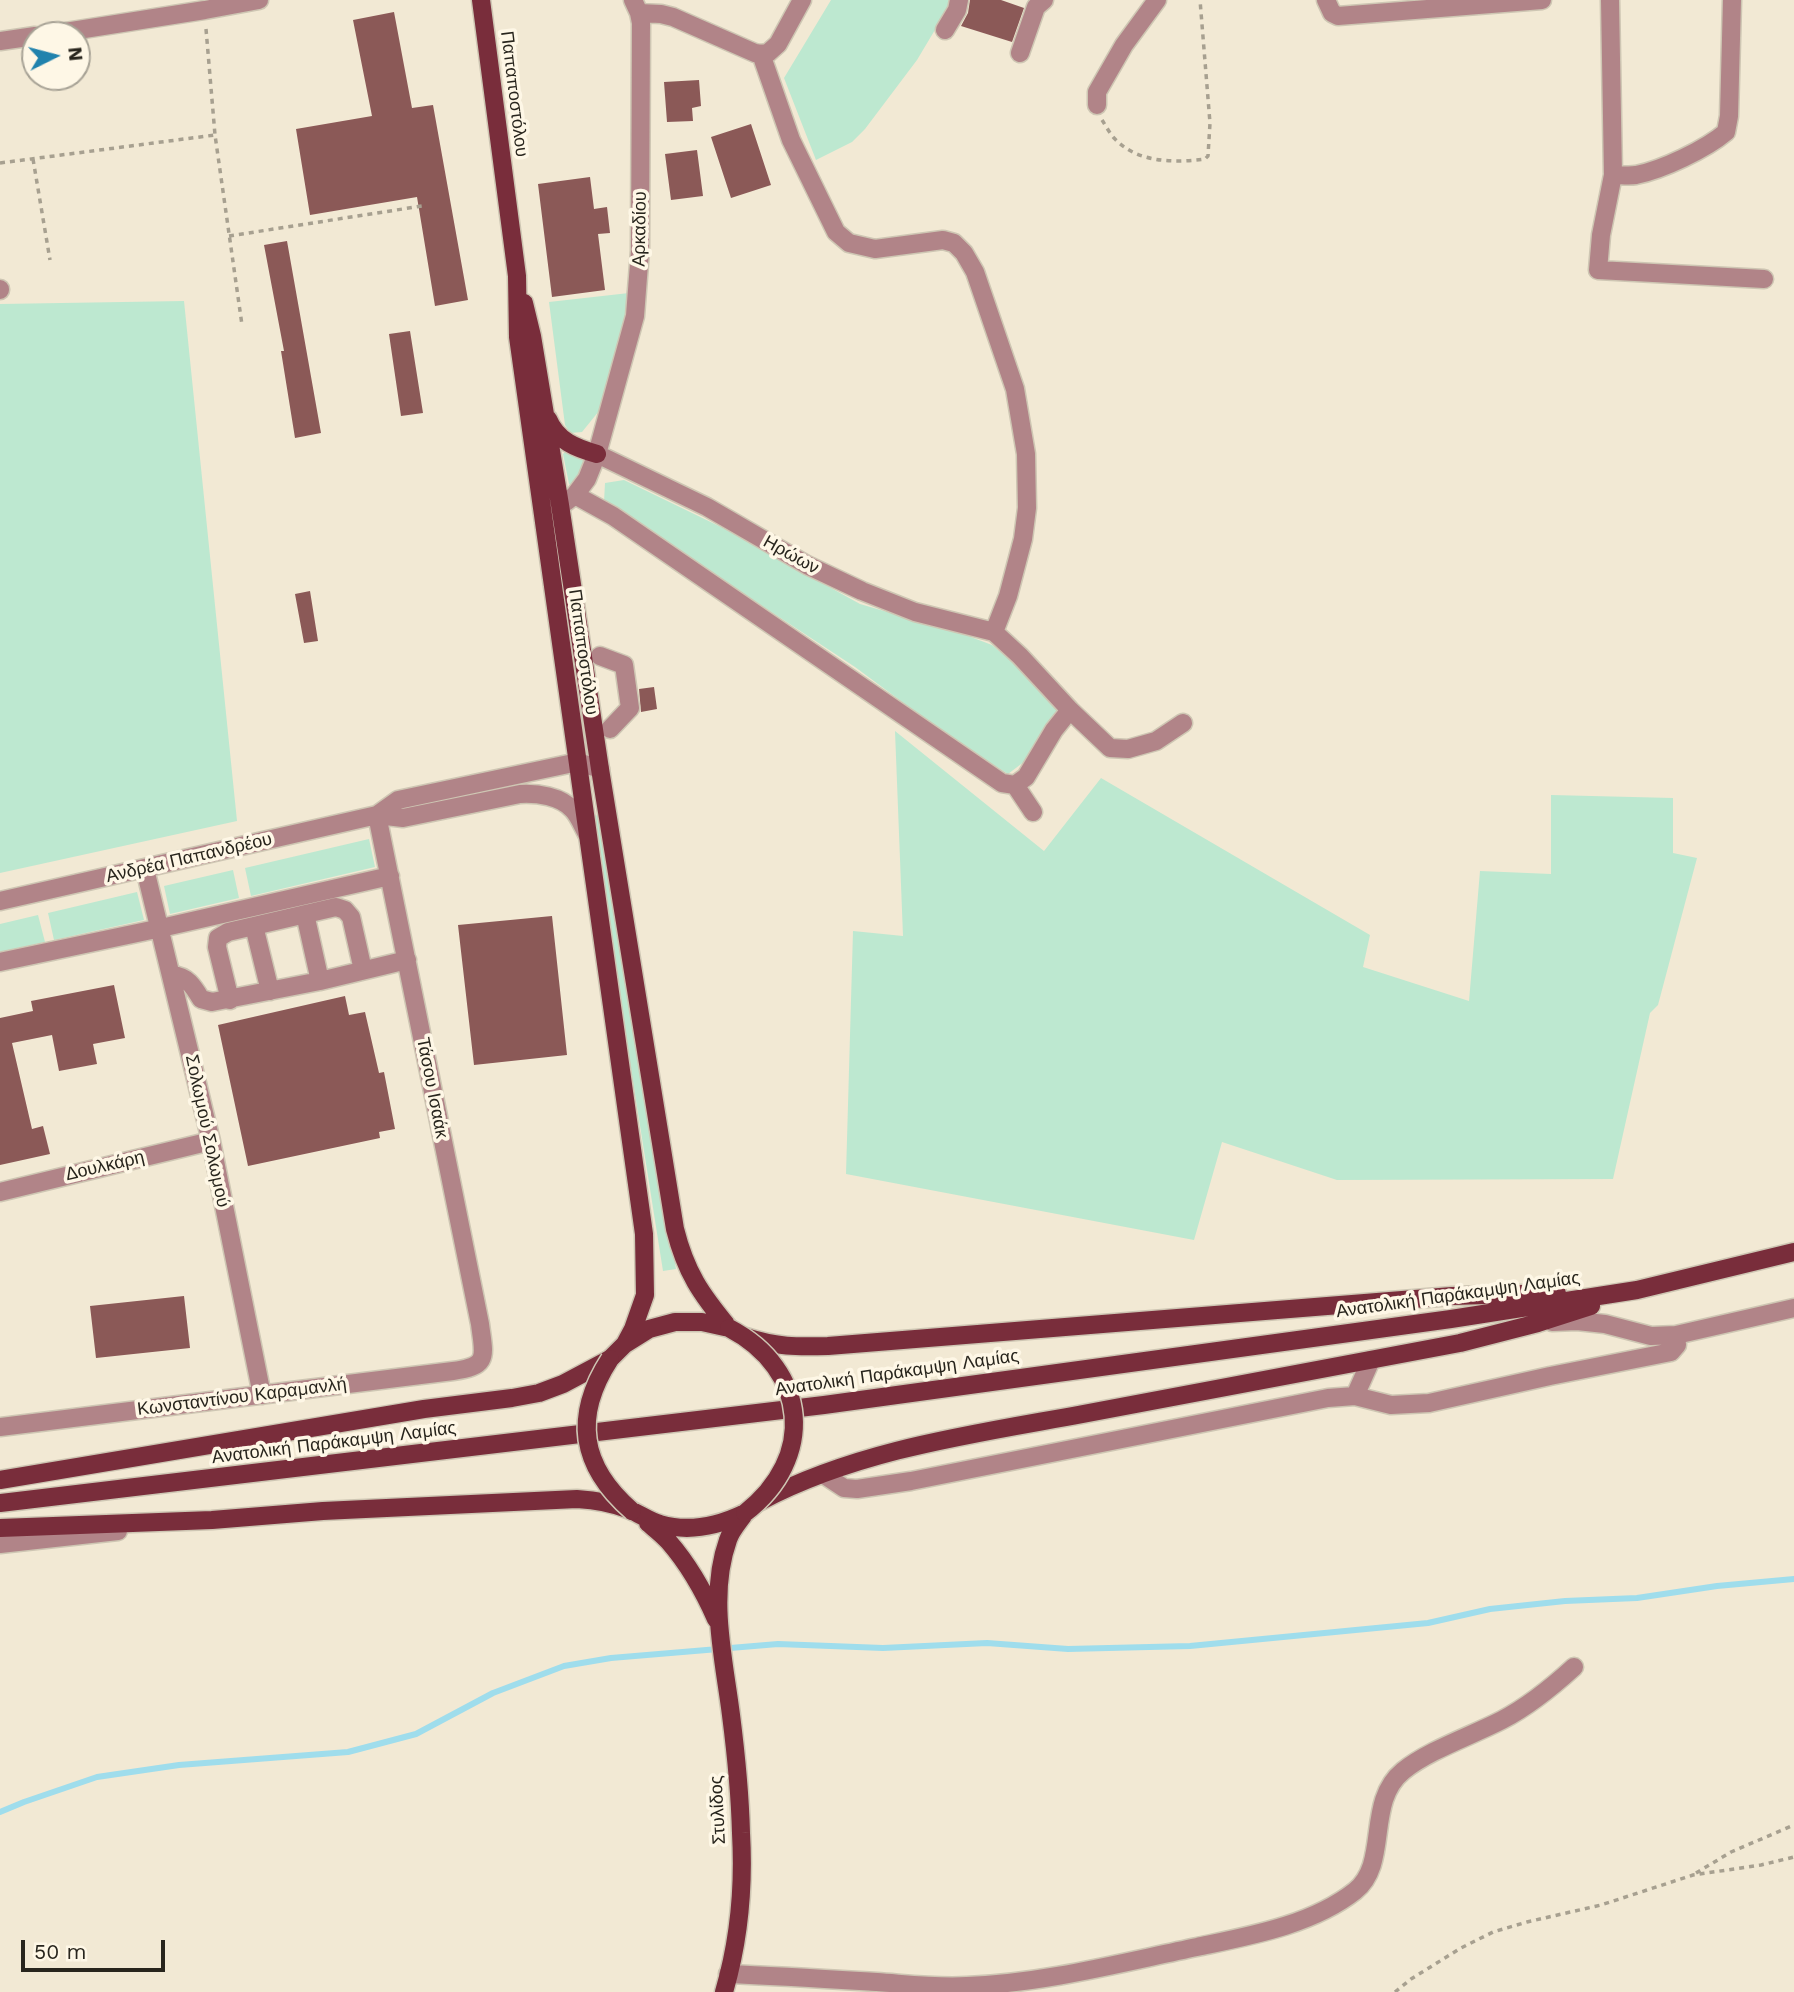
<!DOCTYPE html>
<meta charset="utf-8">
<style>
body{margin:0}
#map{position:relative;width:1794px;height:1992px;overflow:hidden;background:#f2e9d4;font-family:"Work Sans",sans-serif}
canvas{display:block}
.north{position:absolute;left:21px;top:21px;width:70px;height:70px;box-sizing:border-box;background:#fef7e6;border:2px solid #a8a396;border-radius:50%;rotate:84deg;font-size:19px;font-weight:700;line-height:28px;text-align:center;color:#28251d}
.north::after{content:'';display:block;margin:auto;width:24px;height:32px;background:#2082ad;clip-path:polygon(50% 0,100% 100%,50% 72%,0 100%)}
.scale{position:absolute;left:21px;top:1940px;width:144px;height:32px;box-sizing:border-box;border:4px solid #28251d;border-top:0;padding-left:9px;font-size:21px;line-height:24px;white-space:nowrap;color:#28251d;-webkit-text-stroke:5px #fef7e6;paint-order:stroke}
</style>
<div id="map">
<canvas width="1794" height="1992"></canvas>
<div class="north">N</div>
<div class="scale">50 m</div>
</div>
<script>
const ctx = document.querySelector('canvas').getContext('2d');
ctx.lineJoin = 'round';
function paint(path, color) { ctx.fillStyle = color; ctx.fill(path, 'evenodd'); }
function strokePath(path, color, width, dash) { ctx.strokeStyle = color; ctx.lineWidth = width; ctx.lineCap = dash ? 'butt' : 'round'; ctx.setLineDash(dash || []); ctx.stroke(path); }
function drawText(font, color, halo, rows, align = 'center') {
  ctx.font = font + ' "Work Sans",sans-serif'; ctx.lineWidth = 7; ctx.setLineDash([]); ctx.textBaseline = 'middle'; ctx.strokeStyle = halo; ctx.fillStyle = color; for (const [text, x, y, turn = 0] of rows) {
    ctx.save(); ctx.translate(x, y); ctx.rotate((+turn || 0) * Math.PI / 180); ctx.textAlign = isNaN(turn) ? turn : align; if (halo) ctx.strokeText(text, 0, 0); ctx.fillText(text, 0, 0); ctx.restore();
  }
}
const green = new Path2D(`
 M831 0H949L948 8 917 60 865 129 852 142 816 160 784 78Z
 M629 293V310L615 363 599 411 582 432 570 433 565 425 549 302Z
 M184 301 237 821 0 873V304Z
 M567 450 590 460 574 487 569 484 563 454Z
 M624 480 721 527 860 604 963 634 992 645 1022 670 1060 711 1033 755 1008 774 952 739 855 667 604 502 605 483Z
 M895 731 1044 851 1101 778 1370 935 1363 967 1469 1001 1480 871 1551 874V795L1673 798V853L1697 858 1658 1005 1650 1013 1613 1179 1337 1180 1222 1142 1194 1240 846 1174 853 931 903 936Z
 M599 815 676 1269 663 1271 591 816Z
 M369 839 375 867 251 896 245 868Z
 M233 870 239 898 170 914 164 886Z
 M137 892 144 920 54 940 48 913Z
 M38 915 45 942 0 952V924Z`);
const stream = new Path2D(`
 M0 1812 24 1802 97 1777 179 1765 348 1752 416 1734 493 1693 564 1666 611 1658 778 1644 883 1648 987 1643 1068 1649 1190 1646 1428 1623 1490 1609 1565 1601 1637 1598 1717 1586 1794 1579`);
const building = new Path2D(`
 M970 0H1001L1024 8 1012 42 961 26 968 13Z
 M394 12 412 108 433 105 468 300 435 306 417 197 310 215 296 129 372 116 353 20Z
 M699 80 701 106 692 108 693 121 667 122 664 82Z
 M751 124 771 185 731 198 711 137Z
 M697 150 703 196 671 200 665 154Z
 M590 177 594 209 607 207 610 233 598 234 605 290 552 297 538 184Z
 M287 241 321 433 295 438 281 351H284L264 245Z
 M410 331 423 413 401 416 389 334Z
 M310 591 318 641 304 643 295 594Z
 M654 687 657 709 641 712 639 689Z
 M552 916 567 1055 474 1065 458 925Z
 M114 985 125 1038 93 1044 97 1064 59 1071 52 1035 12 1043 32 1129 43 1126 50 1154 0 1165V1018L33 1011 31 1001Z
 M345 996 349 1015 365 1012 379 1073 384 1072 395 1129 379 1132 380 1138 248 1166 218 1025Z
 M184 1296 190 1348 96 1358 90 1306Z`);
const path = new Path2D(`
 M206 29 215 135 242 325
 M1102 120C1106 126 1110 134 1115 139 1138 163 1174 163 1205 159L1208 156 1210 123 1200 0
 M33 159 50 260
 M0 163 215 135
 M229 236 422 206
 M1696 1873 1731 1852 1794 1825
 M1395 1992 1411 1979 1461 1948 1493 1932 1527 1922 1601 1905 1693 1875 1761 1865 1794 1857`);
const minor = new Path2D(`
 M1326 0 1332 13 1338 16 1542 0
 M1610 0 1613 175 1601 235 1598 270 1764 279
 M639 13 661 14 673 17 755 53 761 54 768 53 778 44 802 0
 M945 30 957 10 959 0
 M46 35 205 10 259 0
 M0 41 35 36
 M1020 53 1036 7 1044 0
 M761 54 791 140 836 232 849 243 875 249 943 240 954 243 964 253 975 272 1015 389 1026 454 1027 508 1023 539 1008 596 994 632
 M1097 105V92L1124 45 1157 0
 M1613 175C1621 175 1629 176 1636 175 1662 170 1706 149 1726 132L1729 116 1732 0
 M0 289V290
 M597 454 707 507 807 565 862 591 915 612 994 632 1020 656 1070 710 1110 748 1128 749 1156 741 1183 723
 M575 495 613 516 1002 783 1015 785 1026 777 1054 730 1070 710
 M566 502 575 495 587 479 597 454 635 316 640 251 641 23 639 13 633 0
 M600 656 624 665 630 708 610 729
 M1015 785 1033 812
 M377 815 398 800 578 762 600 769
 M145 869 211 1141 262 1395
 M0 901 377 815 403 818 520 794C537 793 561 796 573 810 579 816 583 827 587 834
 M305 914 320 981
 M254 926 270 991
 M0 962 161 928 390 876
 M172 975C187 976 193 986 201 999L212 1002 320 981 407 960
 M230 1000 217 947 218 938 228 932 336 907 345 910 351 917 363 970
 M0 1192 211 1141
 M1552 1322 1577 1321 1605 1324 1651 1336 1676 1335 1794 1308
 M1355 1396 1371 1360
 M0 1427 453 1371C490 1366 484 1356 480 1324L377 815
 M823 1474 844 1488 857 1489 911 1481 1328 1398 1355 1396 1391 1405 1429 1403 1550 1376 1671 1352 1677 1345 1676 1335
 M0 1544 118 1531
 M728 1974C778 1976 827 1979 877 1982 906 1984 937 1988 967 1986 1045 1983 1120 1963 1197 1947 1249 1936 1312 1925 1355 1891 1390 1863 1365 1802 1403 1771 1429 1750 1471 1736 1502 1720 1529 1706 1551 1688 1574 1667`);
const major = new Path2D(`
 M481 0 517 276 518 337 644 1234 645 1295 633 1329 625 1344
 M524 303 532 336 560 505 600 769 675 1229C686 1273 701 1294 729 1328
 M548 419C557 441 576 448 597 454
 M746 1337C777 1347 796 1347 828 1346L1452 1296 1557 1293
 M0 1480 424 1409 512 1398 539 1393 563 1384 610 1359 625 1344 649 1329 675 1322H702L729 1328
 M761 1501C860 1449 974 1434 1083 1414 1208 1390 1334 1367 1460 1343L1538 1323 1591 1306
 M0 1503 824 1405 1451 1319 1637 1290 1794 1252
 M648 1523C655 1529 663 1535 669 1542 689 1565 704 1592 716 1619
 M0 1528 212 1520 323 1511 577 1499C595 1500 613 1503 630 1510 640 1514 649 1521 660 1524 690 1533 718 1526 745 1513
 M724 1992C739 1941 744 1886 741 1833 740 1794 736 1754 731 1715 724 1659 708 1596 728 1540 731 1530 739 1522 745 1513`);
const majorBridge = new Path2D(`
 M729 1328C809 1370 816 1458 745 1513
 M610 1359C573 1416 580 1466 632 1511`);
const streetNames = [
 ["Παπαποστόλου",514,94,83],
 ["Αρκαδίου",640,229,-89],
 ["Ηρώων",791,555,29],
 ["Παπαποστόλου",583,652,82],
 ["Ανδρέα Παπανδρέου",189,858,-13],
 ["Τάσου Ισαάκ",432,1088,79],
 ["Σολωμού Σολωμού",207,1131,78],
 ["Δουλκάρη",105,1166,-13],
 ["Ανατολική Παράκαμψη Λαμίας",1458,1295,-8],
 ["Ανατολική Παράκαμψη Λαμίας",897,1373,-8],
 ["Κωνσταντίνου Καραμανλή",242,1397,-7],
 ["Ανατολική Παράκαμψη Λαμίας",334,1443,-7],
 ["Στυλίδος",718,1810,-93]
];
paint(green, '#bde8d0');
strokePath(stream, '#9fddec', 6);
paint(building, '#8b5957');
strokePath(minor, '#cec6b3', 21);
strokePath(major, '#cec6b3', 21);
strokePath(path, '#a7a090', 3.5, [5, 5]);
strokePath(minor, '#b18488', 18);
strokePath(major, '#792d3b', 18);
strokePath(majorBridge, '#cec6b3', 21, []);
strokePath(majorBridge, '#792d3b', 18);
drawText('18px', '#28251d', '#fef7e6', streetNames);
</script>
